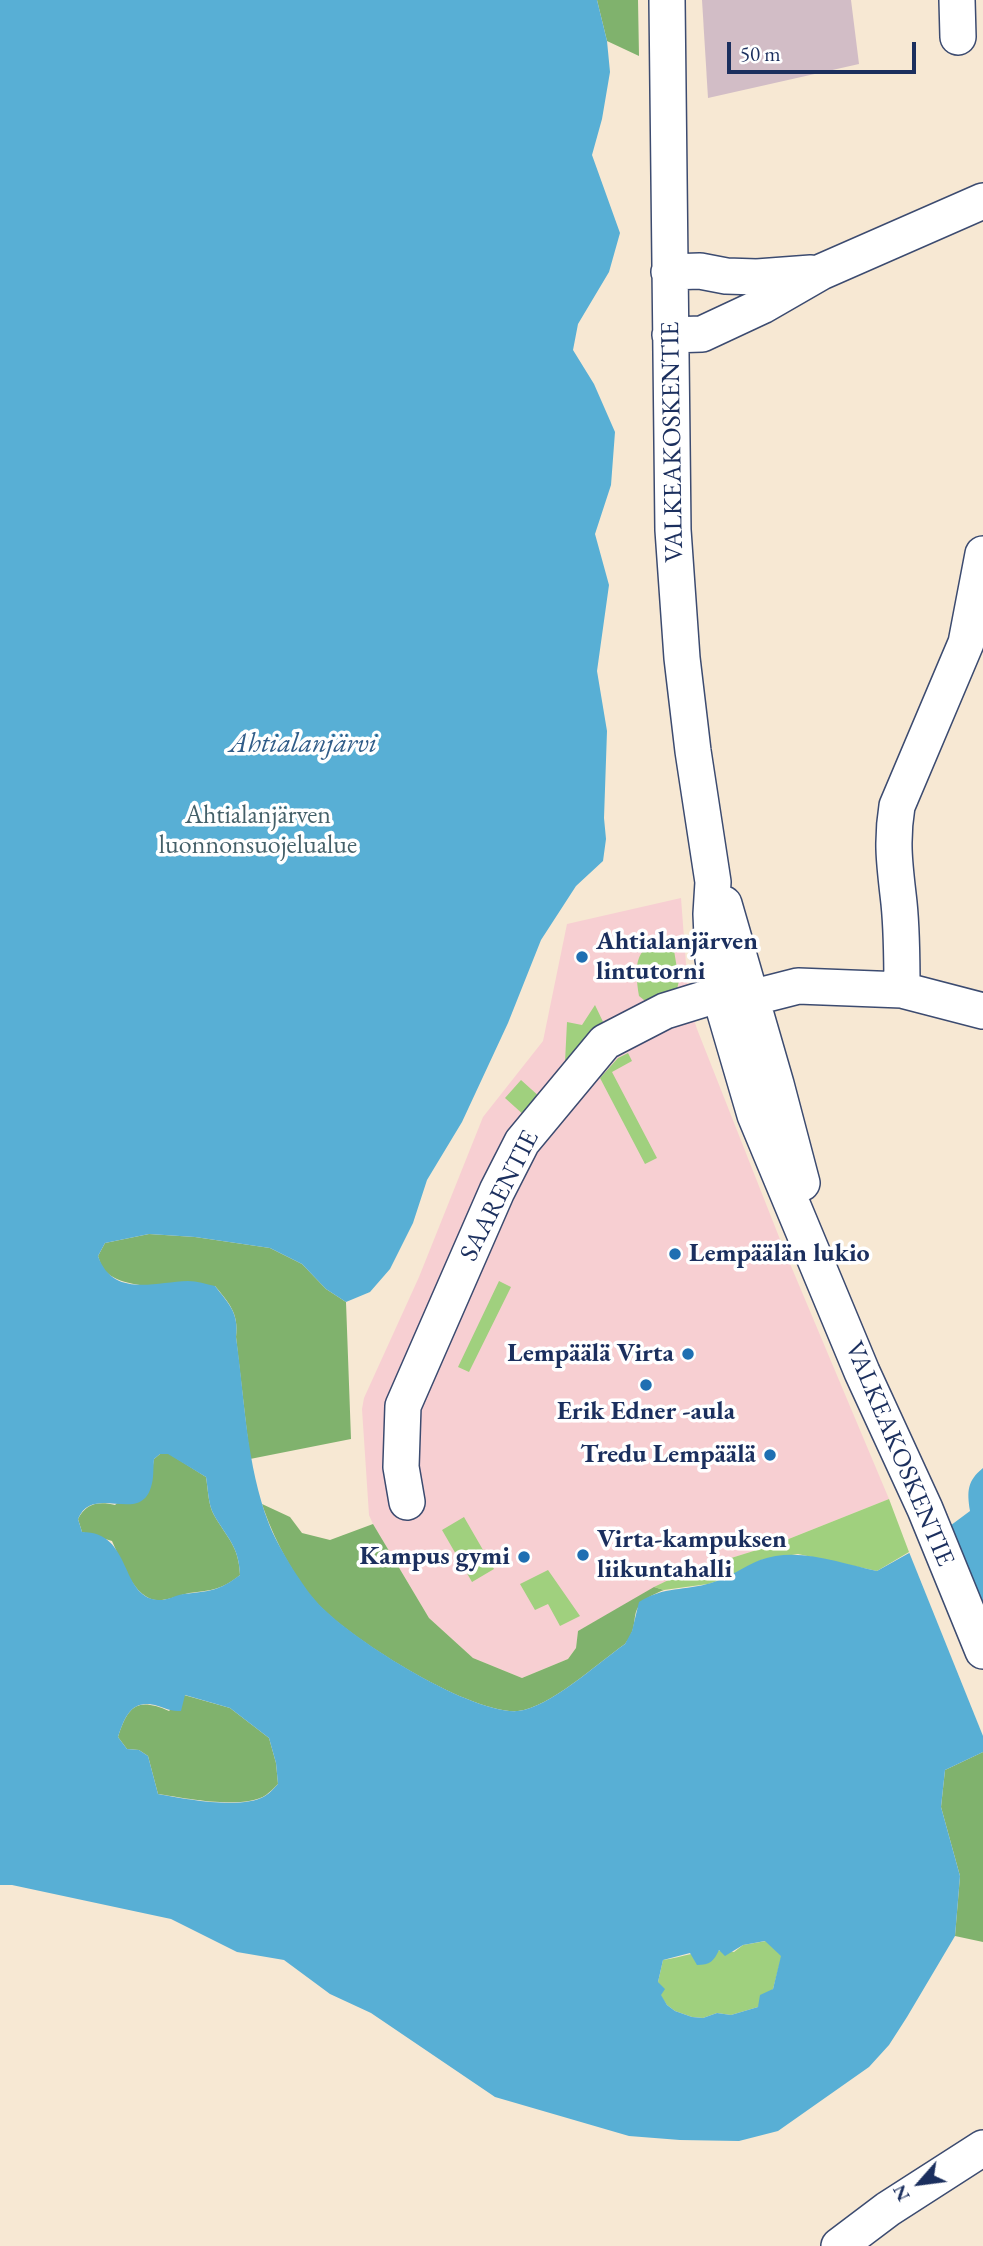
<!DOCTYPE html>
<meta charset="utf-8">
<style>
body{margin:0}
#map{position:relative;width:983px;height:2246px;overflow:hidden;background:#f7e8d3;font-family:"EB Garamond",serif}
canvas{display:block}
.north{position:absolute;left:885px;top:2148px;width:70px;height:70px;-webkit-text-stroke:5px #fff;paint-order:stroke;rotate:242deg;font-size:19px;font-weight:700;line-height:28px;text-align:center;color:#1b2f5e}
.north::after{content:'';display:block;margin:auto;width:24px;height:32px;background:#1b2f5e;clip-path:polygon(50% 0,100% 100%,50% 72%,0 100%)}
.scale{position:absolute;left:727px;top:42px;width:189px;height:32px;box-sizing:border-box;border:4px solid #1b2f5e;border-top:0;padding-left:9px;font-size:21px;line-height:24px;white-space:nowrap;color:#1b2f5e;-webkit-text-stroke:5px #fff;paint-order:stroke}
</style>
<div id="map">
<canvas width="983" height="2246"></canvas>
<div class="north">N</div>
<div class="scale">50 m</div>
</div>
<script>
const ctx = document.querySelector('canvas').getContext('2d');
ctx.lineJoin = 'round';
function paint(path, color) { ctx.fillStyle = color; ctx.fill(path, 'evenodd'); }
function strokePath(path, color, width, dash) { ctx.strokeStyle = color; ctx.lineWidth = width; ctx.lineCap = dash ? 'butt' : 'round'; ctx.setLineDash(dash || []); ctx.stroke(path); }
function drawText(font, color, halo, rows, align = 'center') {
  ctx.font = font + ' "EB Garamond",serif'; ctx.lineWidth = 7; ctx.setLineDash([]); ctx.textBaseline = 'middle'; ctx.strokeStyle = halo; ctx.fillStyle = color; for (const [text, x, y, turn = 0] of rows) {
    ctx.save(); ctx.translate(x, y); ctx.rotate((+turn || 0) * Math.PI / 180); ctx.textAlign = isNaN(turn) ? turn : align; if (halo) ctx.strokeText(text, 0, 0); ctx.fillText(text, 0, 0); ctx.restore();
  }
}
const built = new Path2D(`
 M681 898 689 1004 697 1029 783 1247 889 1499 776 1544 683 1573 578 1631 576 1648 568 1659 522 1678 473 1658 429 1618 373 1524 369 1515 362 1409 364 1398 419 1277 483 1117 543 1041 567 924Z`);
const industrial = new Path2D(`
 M702 0H851L859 64 708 98Z`);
const green = new Path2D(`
 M672 938 679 981 676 993 649 1004 639 996C634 963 634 944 672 938Z
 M595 1005 605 1026 565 1062 567 1022 582 1025Z
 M628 1053 632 1061 612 1072 657 1158 645 1164 600 1078 618 1058Z
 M521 1080 541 1098 525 1116 505 1098Z
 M499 1281 511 1287 469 1372 458 1367Z
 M889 1499 909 1552 877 1571 798 1554 761 1560 727 1578 708 1584 664 1590 654 1587 683 1573 776 1544Z
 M464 1517 494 1569 472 1582 442 1530Z
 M548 1570 580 1616 560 1626 548 1604 535 1610 520 1584Z
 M766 1941 782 1955 773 1989 758 2007 731 2015 717 2013 703 2018 692 2017 675 2011 667 2005 660 1995 658 1982 663 1960C688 1956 709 1947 734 1952L743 1945Z`);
const forest = new Path2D(`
 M597 0H638L639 56 607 41Z
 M149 1234 195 1237 270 1248 302 1264 326 1289 346 1302 351 1439 250 1459 236 1337C239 1313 229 1303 215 1286 185 1285 126 1293 105 1271 101 1267 100 1261 98 1256L105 1243Z
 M168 1453 206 1477C208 1488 208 1505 214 1515 227 1538 239 1546 240 1575 221 1590 213 1590 189 1593 180 1595 171 1599 162 1600 135 1604 121 1560 112 1541L82 1532 78 1519C86 1503 99 1501 115 1505L152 1471 154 1459 160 1454Z
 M262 1504 290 1517 302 1533 330 1540 373 1524 429 1618 473 1658 522 1678 568 1659 576 1648 578 1631 654 1587 664 1590C620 1607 645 1620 625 1644 598 1663 549 1708 518 1711 471 1715 346 1637 315 1601 292 1574 273 1537 262 1504Z
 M184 1695 230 1708 269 1738 276 1763 278 1784C274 1788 270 1792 266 1795 243 1810 184 1798 158 1794L148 1756 139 1750 127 1749 118 1737C128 1706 137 1697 169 1711Z
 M983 1752V1942L955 1936 960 1876 941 1807 945 1770Z`);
const water = new Path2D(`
 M0 0H597L607 41 610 72 602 119 592 155 620 233 609 272 578 324 573 350 594 384 615 432 611 485 595 534 609 585 597 671 607 731 604 818 606 839 603 861 576 886 541 940 508 1023 462 1122 427 1180 413 1223 390 1269 370 1292 346 1302 326 1289 302 1264 270 1248 195 1237 149 1234 105 1243 98 1256C113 1298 154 1282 188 1281 197 1281 206 1284 215 1286 229 1304 239 1313 236 1337 245 1400 246 1464 269 1524 277 1545 301 1584 316 1601 347 1637 471 1715 518 1711 549 1708 598 1663 625 1644L632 1631 639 1602C664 1586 685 1591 711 1583 729 1578 743 1567 760 1560 797 1546 840 1563 877 1571L927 1543 970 1511C967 1491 967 1481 983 1468V1752L945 1770 941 1807 960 1876 955 1936 907 2017 889 2045 869 2067 778 2131 739 2141 680 2140 629 2136 495 2097 371 2013 330 1994 284 1960 237 1952 171 1919 12 1885H0ZM160 1454H168L206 1477C208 1488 208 1505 214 1515 227 1538 239 1546 240 1575 219 1591 210 1591 184 1594 176 1595 166 1601 158 1600 119 1597 133 1532 82 1532L78 1519C93 1483 140 1525 151 1487 154 1479 153 1468 154 1459ZM185 1695 230 1708 269 1738 276 1763 278 1784C274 1788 270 1793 265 1796 242 1810 185 1799 158 1794L148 1756 139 1750 127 1749 118 1737C125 1716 132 1698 158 1706 167 1709 171 1711 181 1711ZM765 1941 781 1956 773 1989 760 1995 758 2007 731 2015 717 2013 703 2018 692 2017 675 2011 667 2005 661 1995 665 1989 658 1982 663 1960 690 1953 697 1965C710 1965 714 1961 719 1950L725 1956 743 1945Z`);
const pier = new Path2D(`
 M947 1528 983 1610V1736L909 1552Z`);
const minor = new Path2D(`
 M667 0 673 530 682 658 693 751 713 882 711 914 713 959 721 999 755 1115 862 1372 925 1509 983 1651
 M957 0 958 37
 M669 272 700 271 726 276 757 277 811 273
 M670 335 702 334 762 306 821 272 983 201
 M724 904 776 1084 802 1183
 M902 990C902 961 902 932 899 903 895 867 891 843 897 806L966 643 983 554
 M407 1502 401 1467 403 1406 497 1191 522 1142 605 1042 665 1011 720 994 751 998 798 986 902 990 983 1011
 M839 2246 888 2209 983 2148`);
const markers = [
 [582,957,7,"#1f6fb2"],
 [675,1254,7,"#1f6fb2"],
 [688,1354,7,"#1f6fb2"],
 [646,1385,7,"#1f6fb2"],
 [770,1455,7,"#1f6fb2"],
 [583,1555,7,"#1f6fb2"],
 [524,1557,7,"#1f6fb2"]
];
const streetNames = [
 ["VALKEAKOSKENTIE",673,442,-91],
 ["SAARENTIE",500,1196,-63],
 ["VALKEAKOSKENTIE",899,1454,67]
];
const parkNames = [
 ["Ahtialanjärven",258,816],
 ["luonnonsuojelualue",258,846]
];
const poiNames = [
 ["Ahtialanjärven",596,942],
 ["lintutorni",596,972],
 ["Lempäälän lukio",689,1254],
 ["Lempäälä Virta",674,1354,"right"],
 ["Erik Edner -aula",646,1412,"center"],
 ["Tredu Lempäälä",756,1455,"right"],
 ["Virta-kampuksen",597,1540],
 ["liikuntahalli",597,1570],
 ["Kampus gymi",510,1557,"right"]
];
const waterNames = [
 ["Ahtialanjärvi",303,744]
];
paint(built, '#f7cfd2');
paint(industrial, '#d2bdc6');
paint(green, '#a0d07e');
paint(forest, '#80b26d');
paint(water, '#58afd5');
paint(pier, '#f7e8d3');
strokePath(minor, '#3c4b70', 38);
strokePath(minor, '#fff', 35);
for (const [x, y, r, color] of markers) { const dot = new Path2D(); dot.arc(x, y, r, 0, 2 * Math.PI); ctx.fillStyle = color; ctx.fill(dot); strokePath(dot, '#fff', 2.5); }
drawText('26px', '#1b2f5e', '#fff', streetNames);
drawText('26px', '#435f68', '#fff', parkNames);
drawText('bold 26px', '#1b2f5e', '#fff', poiNames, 'left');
drawText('italic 28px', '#305c88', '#fff', waterNames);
</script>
